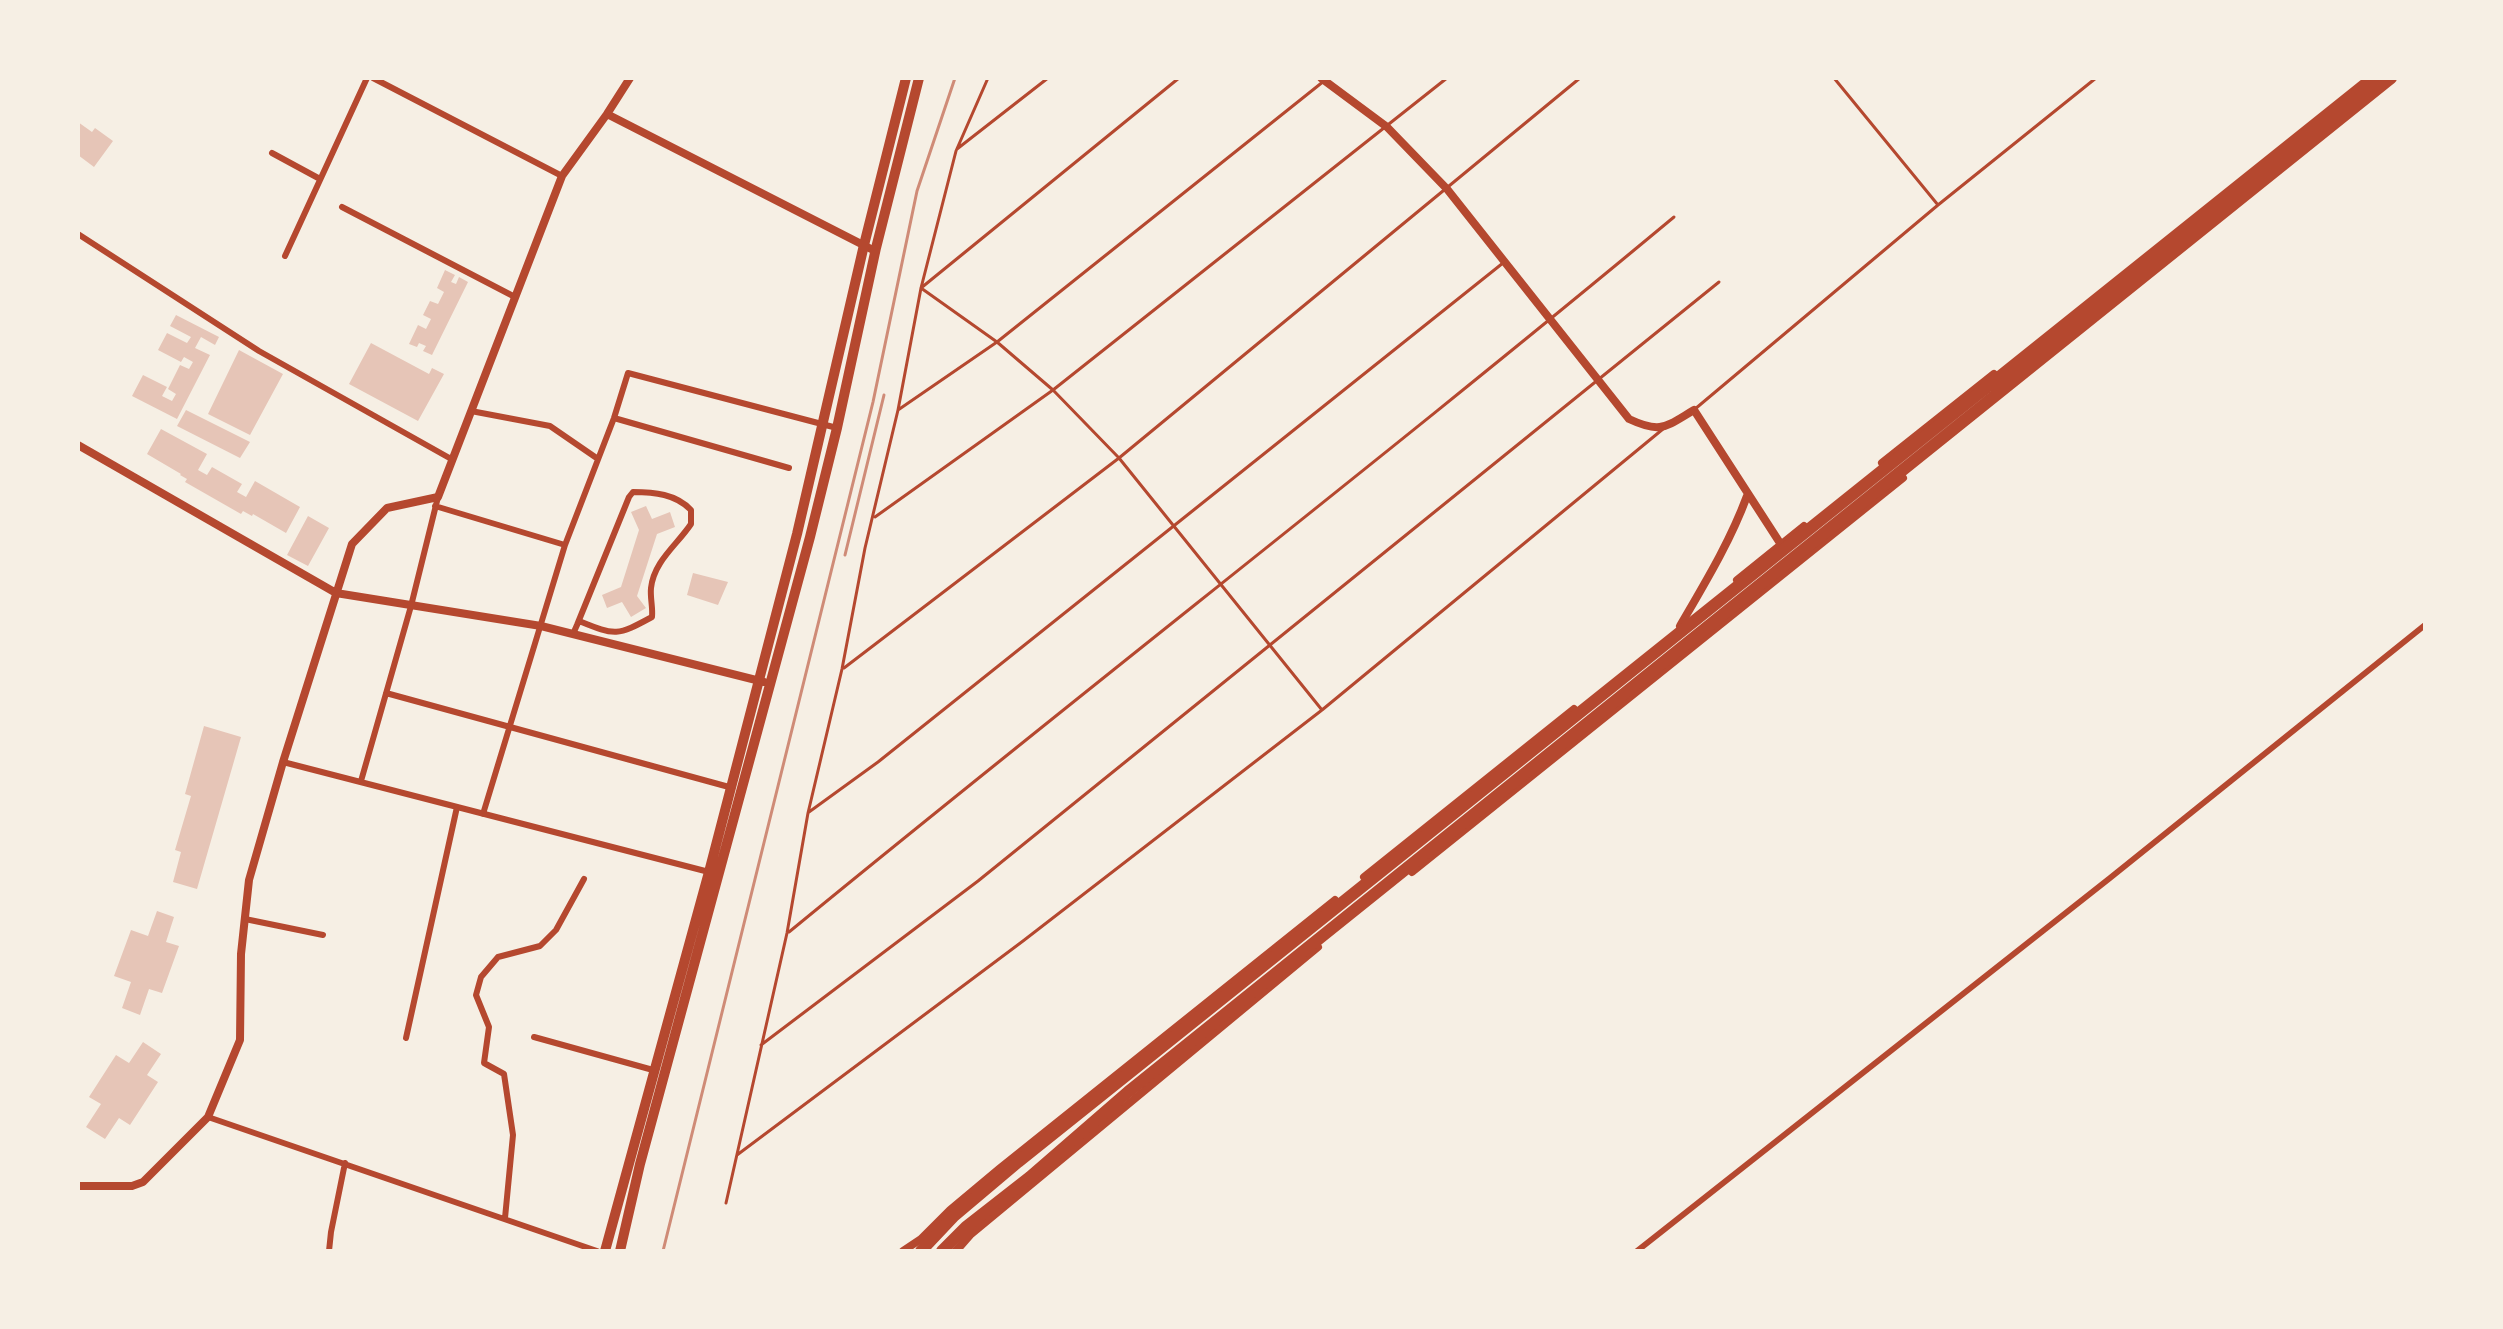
<!DOCTYPE html>
<style>
body{margin:0}
#map{position:relative;width:2503px;height:1329px;overflow:hidden;background:#f6efe4;font-family:Cabin,sans-serif}
canvas{display:block}
.frame{position:absolute;inset:0;border:80px solid #f6efe4;pointer-events:none}
</style>
<div id="map">
<canvas width="2503" height="1329"></canvas>
<div class="frame"></div>
</div>
<script>
const ctx = document.querySelector('canvas').getContext('2d');
ctx.lineJoin = 'round';
function paint(path, color) { ctx.fillStyle = color; ctx.fill(path, 'evenodd'); }
function strokePath(path, color, width, dash) { ctx.strokeStyle = color; ctx.lineWidth = width; ctx.lineCap = dash ? 'butt' : 'round'; ctx.setLineDash(dash || []); ctx.stroke(path); }
const building = new Path2D(`
 M78 122 92 132 95 128 113 141 94 167 78 155Z
 M445 270 455 275 451 282 456 284 459 277 468 282 432 355 423 351 426 346 419 343 417 347 409 344 418 325 426 329 431 319 423 315 430 301 438 304 444 292 437 288Z
 M176 315 219 337 215 345 201 337 195 348 210 355 177 419 132 396 143 375 167 387 162 396 172 401 176 394 168 389 180 365 189 369 193 362 184 357 181 362 158 350 167 333 187 343 191 337 170 326Z
 M371 343 429 374 432 368 444 374 418 421 349 384Z
 M239 350 283 374 250 435 208 414Z
 M186 410 250 442 240 458 177 426Z
 M161 429 207 454 198 470 207 475 212 467 242 484 237 492 246 497 255 481 300 507 286 533 253 514 252 516 243 511 241 514 185 482 187 479 180 475 181 474 147 454Z
 M646 506 652 519 670 512 675 527 657 534 637 596 646 608 631 617 622 602 607 608 602 595 621 587 639 530 631 512Z
 M308 516 329 528 308 566 287 555Z
 M693 573 728 582 718 605 687 595Z
 M204 726 241 737 197 889 173 882 181 852 175 850 191 796 185 794Z
 M157 911 174 917 166 942 179 946 162 993 149 989 140 1015 122 1008 131 982 114 976 131 930 148 936Z
 M143 1042 161 1054 147 1075 158 1082 130 1125 119 1118 105 1139 86 1127 101 1104 89 1097 116 1055 129 1063Z`);
const service = new Path2D(`
 M1179 78 921 288 997 342 1053 390 1119 458 1322 710
 M1834 78 1938 205
 M957 149 1048 78
 M1695 409 1938 205 2096 78
 M898 410 997 342 1324 81
 M875 517 1053 390 1447 78
 M844 668 1119 458 1580 78
 M809 812 878 762 1503 263
 M789 932C1082 691 1382 460 1674 217
 M761 1045 978 881 1719 282
 M737 1155 1023 941 1322 710 1663 429
 M726 1203 787 933 808 813 842 669 865 548 898 410 921 288 956 151 988 78`);
const minor = new Path2D(`
 M373 78 562 176
 M272 153 320 179
 M342 207 515 297
 M78 234 259 351 453 460
 M285 256 367 78
 M471 411 550 426 598 459
 M614 418 789 468
 M435 506 565 545
 M573 634 577 625 629 497 633 492C654 492 676 494 691 510V524C677 545 654 561 651 588 650 598 653 607 652 617 617 636 616 636 579 621
 M386 693 729 787
 M283 762 709 872
 M361 781 411 606 438 497
 M483 814 565 545 614 418 628 373 837 428
 M245 919 323 935
 M534 1037 653 1070
 M406 1038 457 807
 M208 1117 597 1251
 M505 1218 513 1135 504 1074 484 1063 489 1027 476 995 481 977 498 957 540 946 556 930 584 879
 M329 1251 331 1232 345 1163
 M1637 1251 2110 878 2425 625`);
const tertiary = new Path2D(`
 M1321 78 1387 127 1447 189 1629 419C1661 434 1665 427 1694 410L1780 543
 M607 114 875 251
 M78 445 336 593 541 626 764 682
 M1882 463 1994 374
 M1737 580 1804 526
 M1680 626C1705 583 1730 542 1747 496
 M1412 872 1903 478
 M1364 877 1574 709
 M78 1186H132L143 1182 208 1117 240 1040 241 954 249 880 283 762 352 544 387 508 438 497 562 176 607 114 630 78
 M903 1251 921 1239 950 1210 999 1169 1335 900
 M956 1251 970 1235 1318 947`);
const primary = new Path2D(`
 M605 1251 709 872 797 534 864 245 906 78
 M620 1251 640 1164 810 537 837 428 876 248 919 78`);
const motorway = new Path2D(`
 M921 1251 954 1216 1018 1162 2373 78
 M942 1251 966 1227 1030 1177 1128 1092 2391 78`);
const rail = new Path2D(`
 M845 555 884 395
 M663 1251 873 402 917 191 955 78`);
paint(building, '#e6c5b7');
strokePath(service, '#b5482f', 3);
strokePath(minor, '#b5482f', 6);
strokePath(tertiary, '#b5482f', 8);
strokePath(primary, '#b5482f', 10);
strokePath(motorway, '#b5482f', 12);
strokePath(rail, '#cf8b77', 3);
</script>
